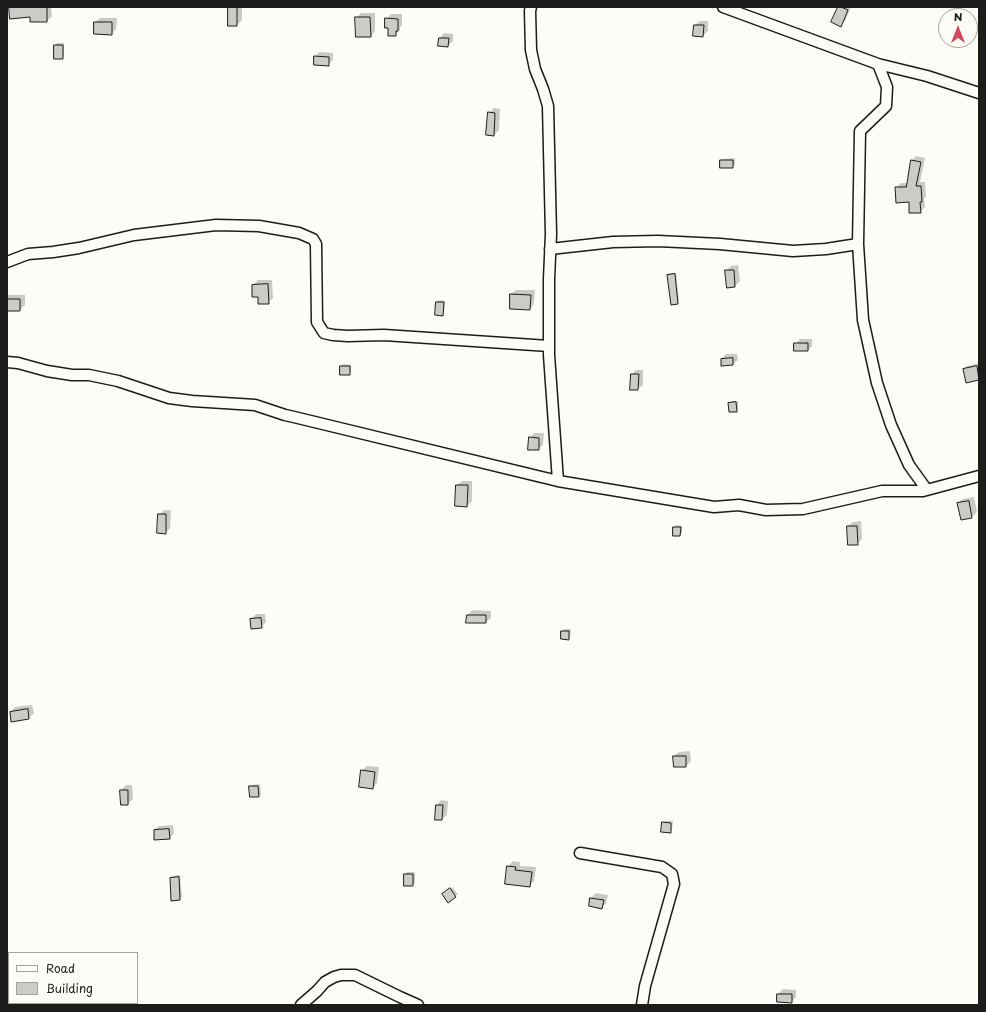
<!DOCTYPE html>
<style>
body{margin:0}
#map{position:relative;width:986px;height:1012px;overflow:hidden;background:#fdfcf7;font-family:"Playpen Sans",sans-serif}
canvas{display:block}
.frame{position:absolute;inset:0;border:8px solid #1c1c1c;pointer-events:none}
.legend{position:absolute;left:8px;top:952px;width:130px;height:52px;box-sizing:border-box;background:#fdfcf7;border:1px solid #a3a29f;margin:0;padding:5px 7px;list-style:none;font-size:12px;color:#1c1c1c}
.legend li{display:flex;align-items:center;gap:8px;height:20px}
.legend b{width:20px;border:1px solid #a3a29f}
.north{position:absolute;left:938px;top:8px;width:40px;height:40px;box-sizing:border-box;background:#fdfcf7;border:1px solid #a3a29f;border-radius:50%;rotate:0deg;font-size:11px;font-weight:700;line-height:16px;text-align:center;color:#1c1c1c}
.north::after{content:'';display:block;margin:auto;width:14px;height:18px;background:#d1495b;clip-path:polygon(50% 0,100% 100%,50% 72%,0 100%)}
</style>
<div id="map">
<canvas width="986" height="1012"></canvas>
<div class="frame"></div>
<ul class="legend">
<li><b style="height:5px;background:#fdfcf7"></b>Road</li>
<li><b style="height:11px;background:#cccbc8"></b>Building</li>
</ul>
<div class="north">N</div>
</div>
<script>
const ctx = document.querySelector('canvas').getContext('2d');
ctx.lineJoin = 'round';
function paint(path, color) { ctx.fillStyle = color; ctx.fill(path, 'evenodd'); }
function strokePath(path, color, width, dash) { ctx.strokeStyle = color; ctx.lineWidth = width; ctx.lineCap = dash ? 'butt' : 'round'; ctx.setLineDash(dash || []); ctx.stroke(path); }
const shadow = new Path2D(`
 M31 7H51L52 16 47 21Z
 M229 7H242V20L237 25Z
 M839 7H851L845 21 840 25Z
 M361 13H375V31L371 36 356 18Z
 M391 14H402V25L400 27V30L395 35 389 27 386 19Z
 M100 18H117L116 29 111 34 95 22Z
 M700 21H708V31L703 36 695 25Z
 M444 33 453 34V41L448 46 440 38Z
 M57 43H64V56L62 58 55 46Z
 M319 52 333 53V60L328 64 315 57Z
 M494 108 500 109 499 130 494 135 489 113Z
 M916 156 925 158 920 182H925L926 197 924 198 925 207 920 212 896 188 901 183H908L912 160Z
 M735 158V165L733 167 721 161 723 159Z
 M738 265 740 281 735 286 726 271 731 266Z
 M670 273H676L679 301 677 303 668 275Z
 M258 280H272L273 298 268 303 259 296 253 285Z
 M516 290H535L534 304 530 309 511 294Z
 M7 295H25V305L20 310H7Z
 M439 300 445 301 444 313 442 315 437 302Z
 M800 339H812V346L808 350 795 344Z
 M726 354H737L738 360 733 364 722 359Z
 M979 363V379L966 382 964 369 967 366Z
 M343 364 351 365V372L349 374 341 366Z
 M636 370H643V385L638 389 632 374Z
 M732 401H738V409L736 411 729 403Z
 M534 433H544L543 445 538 449 530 438Z
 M462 481H472V501L467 506 457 485Z
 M974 497 977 512 972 517 961 519 958 503 963 499Z
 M164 510H171L170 528 166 533 159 515Z
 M861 521 862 539 857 544 848 526 853 522Z
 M676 525 682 526V533L680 535 674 527Z
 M472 610 491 611V618L486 622 468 615Z
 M256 614H265L266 622 261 627 251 619Z
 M565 629H571L570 637 568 639 562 631Z
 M32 705 34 713 29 718 11 712 15 707Z
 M690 751 691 761 686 766H675L674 756 679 752Z
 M367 766 379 767 377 783 373 788 362 770Z
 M260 784 261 794 259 796 250 787 252 785Z
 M126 785H132L133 799 128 804 121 790Z
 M441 800 448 801 447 815 442 819 437 805Z
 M665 821H673L672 830 670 832 663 823Z
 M173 825 174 833 170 838 155 830 159 826Z
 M513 861 520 862V866L536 867 534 881 529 886 506 883 508 866Z
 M407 872H415V883L413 885 405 874Z
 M180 875 182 897 180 899H172L171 878 173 876Z
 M452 887 458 894 448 901 445 892Z
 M596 893 608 895 606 903 602 908 590 906 591 898Z
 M783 989 796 990V997L791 1002 778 994Z`);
const building = new Path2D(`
 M9 7H47V22H30V17L10 19Z
 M228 7H237V26H228Z
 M838 7H841L848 10 841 27 831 22Z
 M355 17H370L371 37H356Z
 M385 18 398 19V31H396V36H388V28H385Z
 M94 22H112V35L94 34Z
 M694 25H704L703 37 693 36Z
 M439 38H449L448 47 438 46Z
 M54 45H63V59H54Z
 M314 56 329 57V66L314 65Z
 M488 112 495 113 494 136 486 135Z
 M720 160H733V168H720Z
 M911 160 921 162 916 186H921L922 202H920L921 213H909V202L896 203 895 187H906Z
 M725 270H734L735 287 727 288Z
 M675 274 678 304 671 305 667 275Z
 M268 284 269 304H258V297H252V285Z
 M510 294 531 295 530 310 510 309Z
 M7 299H20V311H7Z
 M436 302H444L443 316 435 315Z
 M794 343H808V351H794Z
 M733 358V365L721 366V359Z
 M340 366H350V375H340Z
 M977 366 979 380 966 383 963 369Z
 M631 374H639L638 390H630Z
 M736 402 737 412H729L728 403Z
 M529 437 539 438V450H528Z
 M456 485H468L467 507 455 506Z
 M969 501 972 518 961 520 957 503Z
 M158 514H166V534L157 533Z
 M847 526H857L858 545H848Z
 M673 527H681L680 536H673Z
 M467 615H486V623H466Z
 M261 618 262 628 251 629 250 619Z
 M561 631H569V640L561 639Z
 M28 709 29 719 11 722 10 712Z
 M673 756H686V767H674Z
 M361 770 375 772 373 789 359 787Z
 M249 786H258L259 797H250Z
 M120 790H128V805H121Z
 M436 805H443L442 820H435Z
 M662 822 671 823V833L661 832Z
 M169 829 170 839 154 840V830Z
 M507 866 516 867 515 870 532 872 530 887 505 884Z
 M404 874H413V886H404Z
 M179 877 180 900 171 901 170 878Z
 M450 888 456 897 448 903 442 894Z
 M590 898 604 900 602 909 589 906Z
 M777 994H792V1003L777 1002Z`);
const minor = new Path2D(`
 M531 7 530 11 531 50 535 69 543 89 548 106 551 234 549 279V355L558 481
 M723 7 878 64 882 65 927 76 979 93
 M878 64 887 87 886 106 860 131 858 244 863 320 877 383 891 425 909 465 927 490
 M550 249 613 242 658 241 720 244 793 251 826 249 858 244
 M7 262 28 254 53 252 79 248 134 235 216 225 259 226 299 233 313 239 316 244 317 322 324 333 333 335 348 336 384 335 549 346
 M7 362 18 363 47 371 72 375H89L118 381 169 398 192 401 255 405 285 415 294 417 558 481 714 507 739 505 766 510 803 509 882 491H923L979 476
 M580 853 662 867 672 874 674 884 645 986 642 1005
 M301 1005 317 991 325 982 334 977 341 975H355L400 997 418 1005`);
paint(shadow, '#0003');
paint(building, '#cccbc8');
strokePath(building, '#1c1c1c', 1);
strokePath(minor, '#1c1c1c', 13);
strokePath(minor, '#fdfcf7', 10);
</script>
